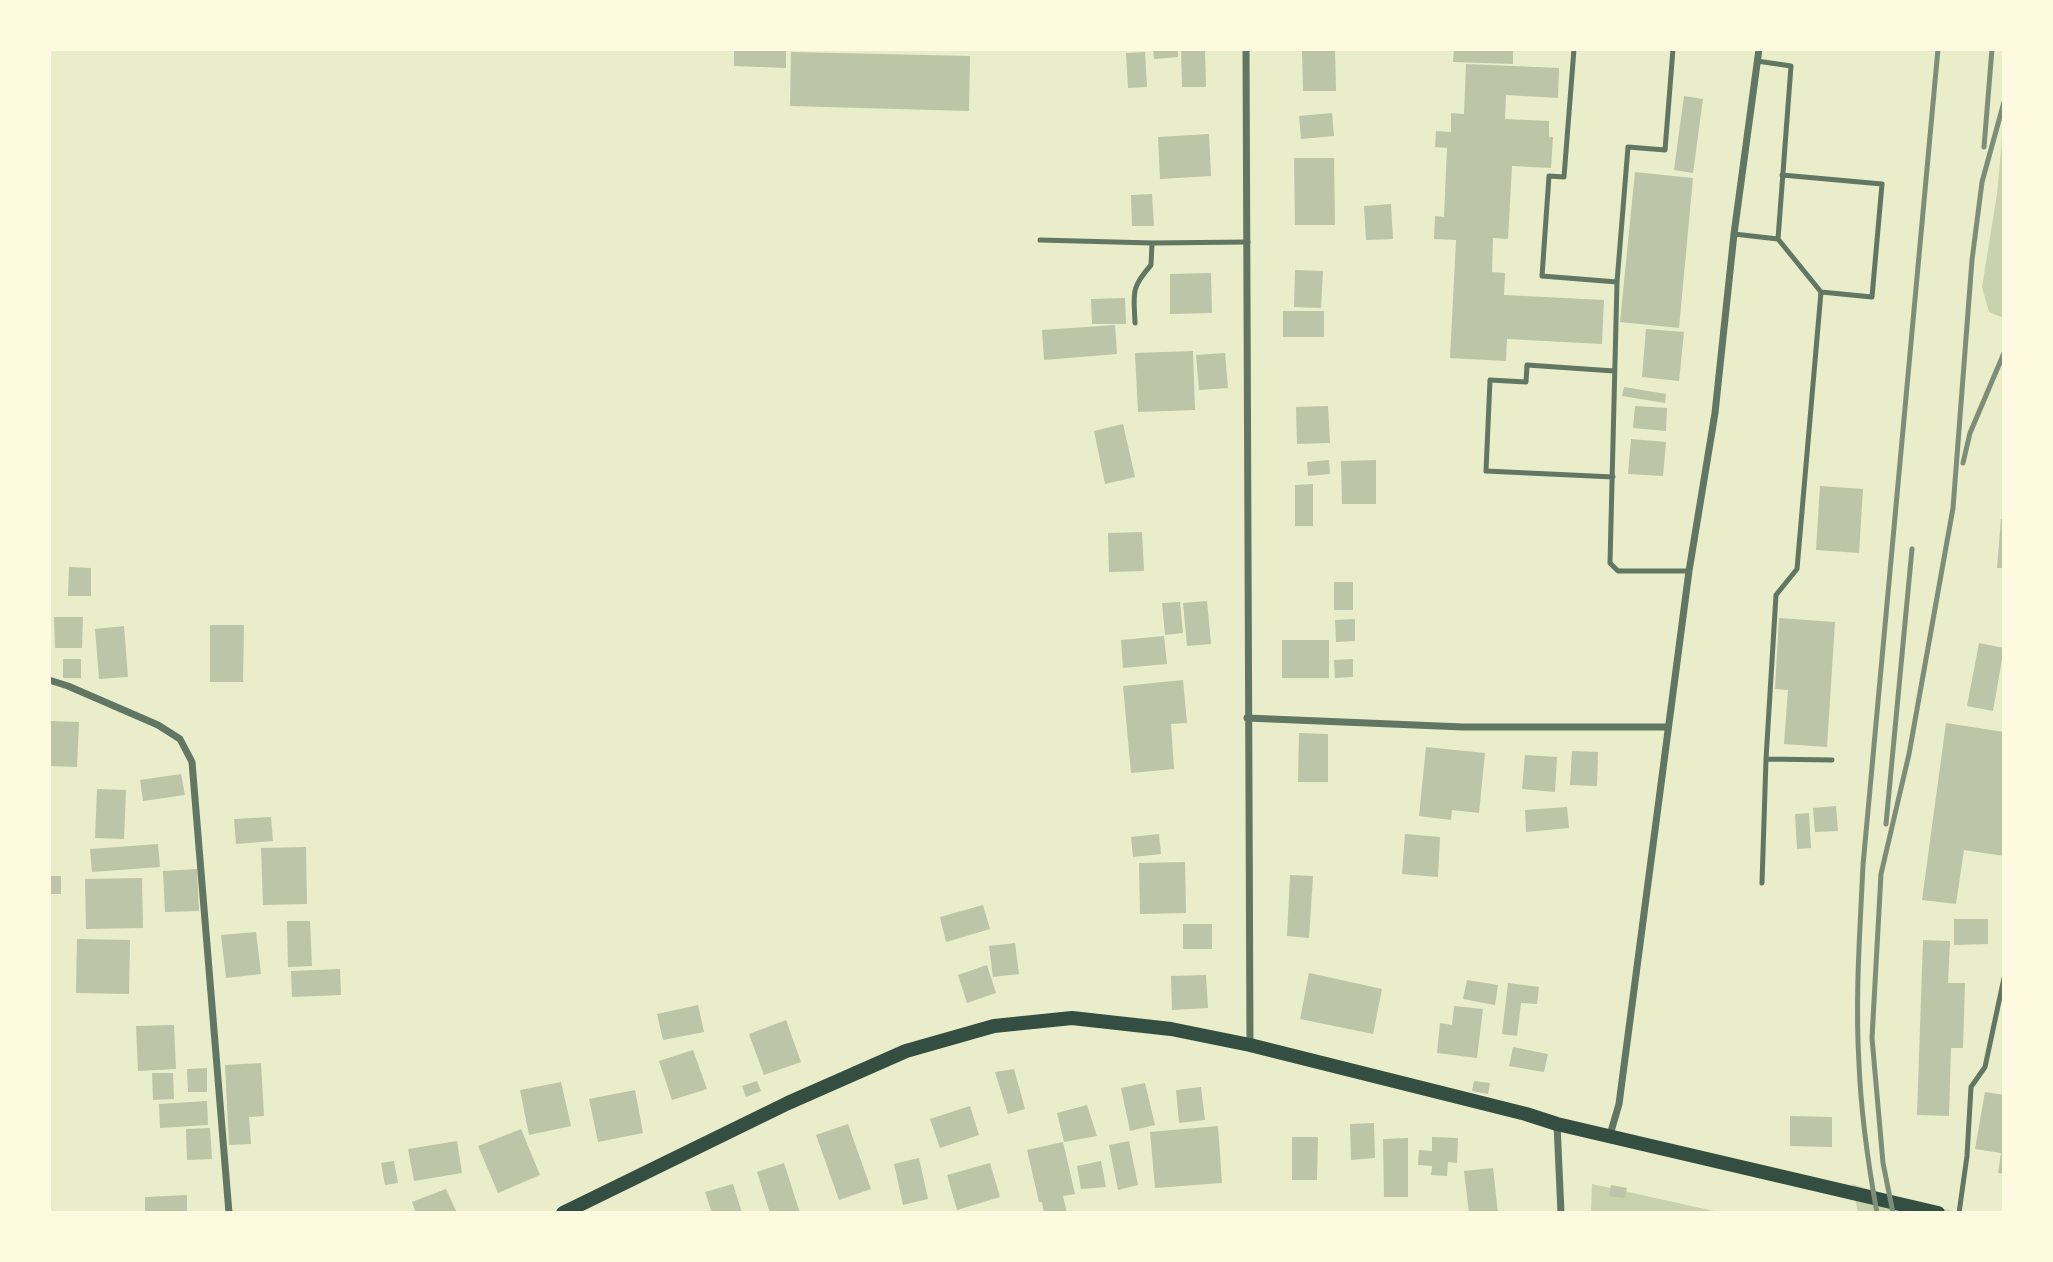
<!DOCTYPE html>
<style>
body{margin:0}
#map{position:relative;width:2053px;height:1262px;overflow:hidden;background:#e9edc9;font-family:Manrope,sans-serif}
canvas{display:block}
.frame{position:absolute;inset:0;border:51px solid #fefae0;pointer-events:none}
</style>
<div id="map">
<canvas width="2053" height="1262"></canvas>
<div class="frame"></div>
</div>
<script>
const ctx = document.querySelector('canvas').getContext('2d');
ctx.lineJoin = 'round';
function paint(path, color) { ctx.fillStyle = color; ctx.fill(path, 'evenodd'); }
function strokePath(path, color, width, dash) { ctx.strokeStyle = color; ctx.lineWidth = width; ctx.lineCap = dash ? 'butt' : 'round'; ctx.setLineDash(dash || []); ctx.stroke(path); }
const green = new Path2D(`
 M2004 118V318L1989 312 1982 287 1997 194Z
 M1592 1184 1723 1213H1591Z
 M1852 1184 1914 1203 1964 1213H1858Z`);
const building = new Path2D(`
 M734 49H786V68L734 66Z
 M1153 49H1178V57L1154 59Z
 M1181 49H1205L1206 87H1182Z
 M1302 49H1335L1336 91H1303Z
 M1454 49H1513V64L1453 62Z
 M791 52 970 56 969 111 790 106Z
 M1145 52 1147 87 1128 88 1126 53Z
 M1466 64 1559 68 1558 98 1506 95 1505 119 1549 121V137H1553L1551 168 1512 166 1508 239 1493 238 1492 272 1505 273 1504 295 1604 300 1602 344 1507 339 1506 361 1450 358 1456 240 1434 239 1435 216 1444 217 1447 148 1435 147 1436 131 1451 132V113L1464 114Z
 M1684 96 1703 99 1693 173 1674 170Z
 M1332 113 1334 136 1301 139 1299 116Z
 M1209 134 1211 176 1160 179 1158 137Z
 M1294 158H1334L1335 225H1295Z
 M1635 172 1693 178 1679 328 1620 322Z
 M1152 194 1154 226H1132L1131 195Z
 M1391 204 1393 239 1366 240 1364 206Z
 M1295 270 1323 271 1321 308 1294 307Z
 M1211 273 1212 313 1170 314V274Z
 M1125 298 1126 324H1092L1091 299Z
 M1283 311H1324V337H1283Z
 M1115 325 1117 354 1044 360 1042 330Z
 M1646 329 1684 332 1679 381 1642 377Z
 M1193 351 1195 410 1138 412 1135 353Z
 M1225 353 1228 388 1199 390 1196 355Z
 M1624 387 1666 394 1665 403 1622 396Z
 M1328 406 1330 443 1297 444 1296 407Z
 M1635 406 1667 408 1666 431 1633 428Z
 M1123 424 1135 477 1105 484 1094 431Z
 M1631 439 1666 442 1663 476 1628 474Z
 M1329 460 1330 474 1308 476 1307 462Z
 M1376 460V504H1342L1341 461Z
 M1313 484V526H1295V485Z
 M1820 486 1863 489 1859 553 1816 550Z
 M2001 519H2004V568H1997Z
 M1142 532 1144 571 1109 572 1108 533Z
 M69 567 91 568V596H68Z
 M1334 582H1353V610H1334Z
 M1207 601 1211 644 1187 646 1183 603Z
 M1180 602 1183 633 1165 635 1162 603Z
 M54 617H83L82 648H55Z
 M1779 618 1835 622 1827 747 1784 744 1788 690 1775 689Z
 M1355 619V641L1336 642 1335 620Z
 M210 625H244L243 682H210Z
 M124 626 128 677 99 679 95 629Z
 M1164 636 1167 664 1123 668 1121 640Z
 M1282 640H1329V678H1282Z
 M1979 643 2004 648 1993 711 1967 706Z
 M63 659H81V678H63Z
 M1353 659V677L1335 678 1334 660Z
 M1183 680 1187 723 1171 724 1174 769 1131 773 1123 686Z
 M49 721 79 722 77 767 49 766Z
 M1946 723 2004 732V856L1964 850 1956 904 1922 900Z
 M1299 733 1328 734V782H1298Z
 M1426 747 1485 753 1479 813 1452 810 1451 820 1419 816Z
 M1572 751 1598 752 1597 786 1570 785Z
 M1525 755 1557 757 1555 792 1522 789Z
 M181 774 185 795 143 801 140 780Z
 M97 789 126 790 124 839 95 838Z
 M1836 806 1838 831 1815 832 1813 808Z
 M1567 807 1569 828 1526 832 1525 810Z
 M1809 813 1811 848 1797 849 1795 814Z
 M271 817 273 841 236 844 234 819Z
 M1159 834 1161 854 1133 857 1131 837Z
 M1405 834 1440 837 1438 877 1402 874Z
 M158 844 160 867 92 872 90 849Z
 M306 847 307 904 263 905 261 848Z
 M1185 862 1186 913 1140 914 1139 863Z
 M197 869 199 911 165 912 163 871Z
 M1290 875 1313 876 1309 938 1287 936Z
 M49 876H61V894H49Z
 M142 878 143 928 86 929 85 879Z
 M983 905 990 929 946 942 940 917Z
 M1954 919H1988V944L1954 945Z
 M287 921H310L312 966 288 967Z
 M1183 924H1212V949H1183Z
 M256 932 261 974 226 978 221 935Z
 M77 939 130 940 129 994 76 993Z
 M1923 940 1950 941 1948 983H1965L1963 1048H1951L1949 1116 1917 1115Z
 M1015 943 1019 974 993 977 989 946Z
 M987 965 996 993 967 1003 958 975Z
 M340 969 341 995 292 997 291 971Z
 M1309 973 1382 989 1373 1034 1300 1019Z
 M1206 975 1208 1008 1172 1010 1171 976Z
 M1467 980 1498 985 1495 1005 1463 999Z
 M1508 983 1539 987 1537 1004 1521 1003 1517 1036 1502 1034Z
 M698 1005 704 1032 663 1040 657 1014Z
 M1454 1006 1483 1009 1477 1058 1437 1053 1440 1023 1452 1025Z
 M786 1020 801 1062 764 1075 749 1034Z
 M174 1025 176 1069 138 1071 136 1026Z
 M1513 1047 1548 1054 1544 1072 1509 1066Z
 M693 1050 707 1089 672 1100 659 1061Z
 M261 1063 264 1116 249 1117 251 1144 229 1145 225 1065Z
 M207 1068V1092H188L187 1069Z
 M1014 1069 1025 1109 1008 1114 995 1072Z
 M152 1073H173L174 1099 153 1100Z
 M757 1081 761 1091 746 1097 742 1086Z
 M1474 1081 1490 1083 1488 1094 1472 1091Z
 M561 1082 571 1126 529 1135 520 1090Z
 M1145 1083 1155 1125 1130 1131 1121 1088Z
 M1201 1087 1205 1120 1179 1123 1176 1090Z
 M635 1090 643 1133 598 1142 589 1099Z
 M1985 1092 2004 1095V1174L1998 1173 2001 1153 1975 1149Z
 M207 1101 208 1125 160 1128 159 1104Z
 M1087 1105 1097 1136 1064 1142 1057 1113Z
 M970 1106 979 1135 940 1148 930 1119Z
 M1790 1116 1832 1117V1147L1790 1146Z
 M1374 1123 1375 1158 1351 1160 1350 1124Z
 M848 1124 871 1189 839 1200 816 1135Z
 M1218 1126 1222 1183 1155 1188 1150 1132Z
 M210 1128 212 1159 187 1160 186 1129Z
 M521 1129 540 1175 498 1193 478 1146Z
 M1292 1137H1318L1317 1180H1292Z
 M1432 1137 1458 1138 1457 1163 1448 1162 1447 1176 1431 1175 1432 1166 1418 1165 1419 1150 1432 1151Z
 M1408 1138V1197H1384L1383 1139Z
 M457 1141 462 1173 414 1181 408 1149Z
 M1129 1141 1138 1185 1118 1190 1109 1145Z
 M1063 1142 1075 1194 1063 1196 1067 1213H1044L1042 1202H1039L1027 1150Z
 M919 1158 928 1199 903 1205 894 1164Z
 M394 1161 398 1183 385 1185 381 1163Z
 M1101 1161 1106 1187 1081 1189 1077 1166Z
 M784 1163 800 1213H770L757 1172Z
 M990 1163 1000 1197 957 1210 947 1175Z
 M1493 1168 1498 1213H1469L1464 1171Z
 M733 1184 742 1213H712L705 1192Z
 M1611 1185 1627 1188 1625 1198 1609 1196Z
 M446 1189 457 1213H416L412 1202Z
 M187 1195V1213H145V1197Z`);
const service = new Path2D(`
 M1574 49 1564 177 1549 176 1542 276 1617 282
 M1673 49 1665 150 1628 147 1617 282 1610 563 1618 571H1689
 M1757 61 1791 66 1778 239
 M1734 234 1778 239 1821 292
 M1040 240 1152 243 1248 242
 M1135 323C1134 293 1130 289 1151 265L1152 243
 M1613 477 1486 471 1490 380 1526 382 1527 365 1614 371
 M1766 759 1832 760
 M1762 883 1766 759 1776 595 1797 569 1821 292 1872 297 1882 184 1782 175
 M1959 1213 1967 1156 1971 1087 1985 1067 2004 978`);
const minor = new Path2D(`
 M1246 49 1250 1045
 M49 680 68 686 158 725 180 739 192 762 229 1213
 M1247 718 1463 727H1668
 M1557 1124 1561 1213
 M1610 1135 1619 1104 1689 571 1715 413 1734 234 1759 49`);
const secondary = new Path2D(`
 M563 1213 788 1103 906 1051 994 1026 1072 1018 1171 1029 1250 1045 1526 1114 1557 1124 1938 1213`);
const rail = new Path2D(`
 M1984 147 1992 49
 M1963 463 1970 433 2004 353
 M1886 824 1912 549
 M1877 1213C1868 1163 1861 1114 1859 1064 1855 997 1860 931 1863 865L1938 49
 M1893 1213 1883 1163 1872 1038 1881 874 1909 754 1953 508 1972 260 1982 182 2004 102`);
paint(green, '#cad2ad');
paint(building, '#bcc5a7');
strokePath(service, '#617663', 5);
strokePath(minor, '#617663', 7);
strokePath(secondary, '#344e41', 14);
strokePath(rail, '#7c8e77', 5);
</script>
